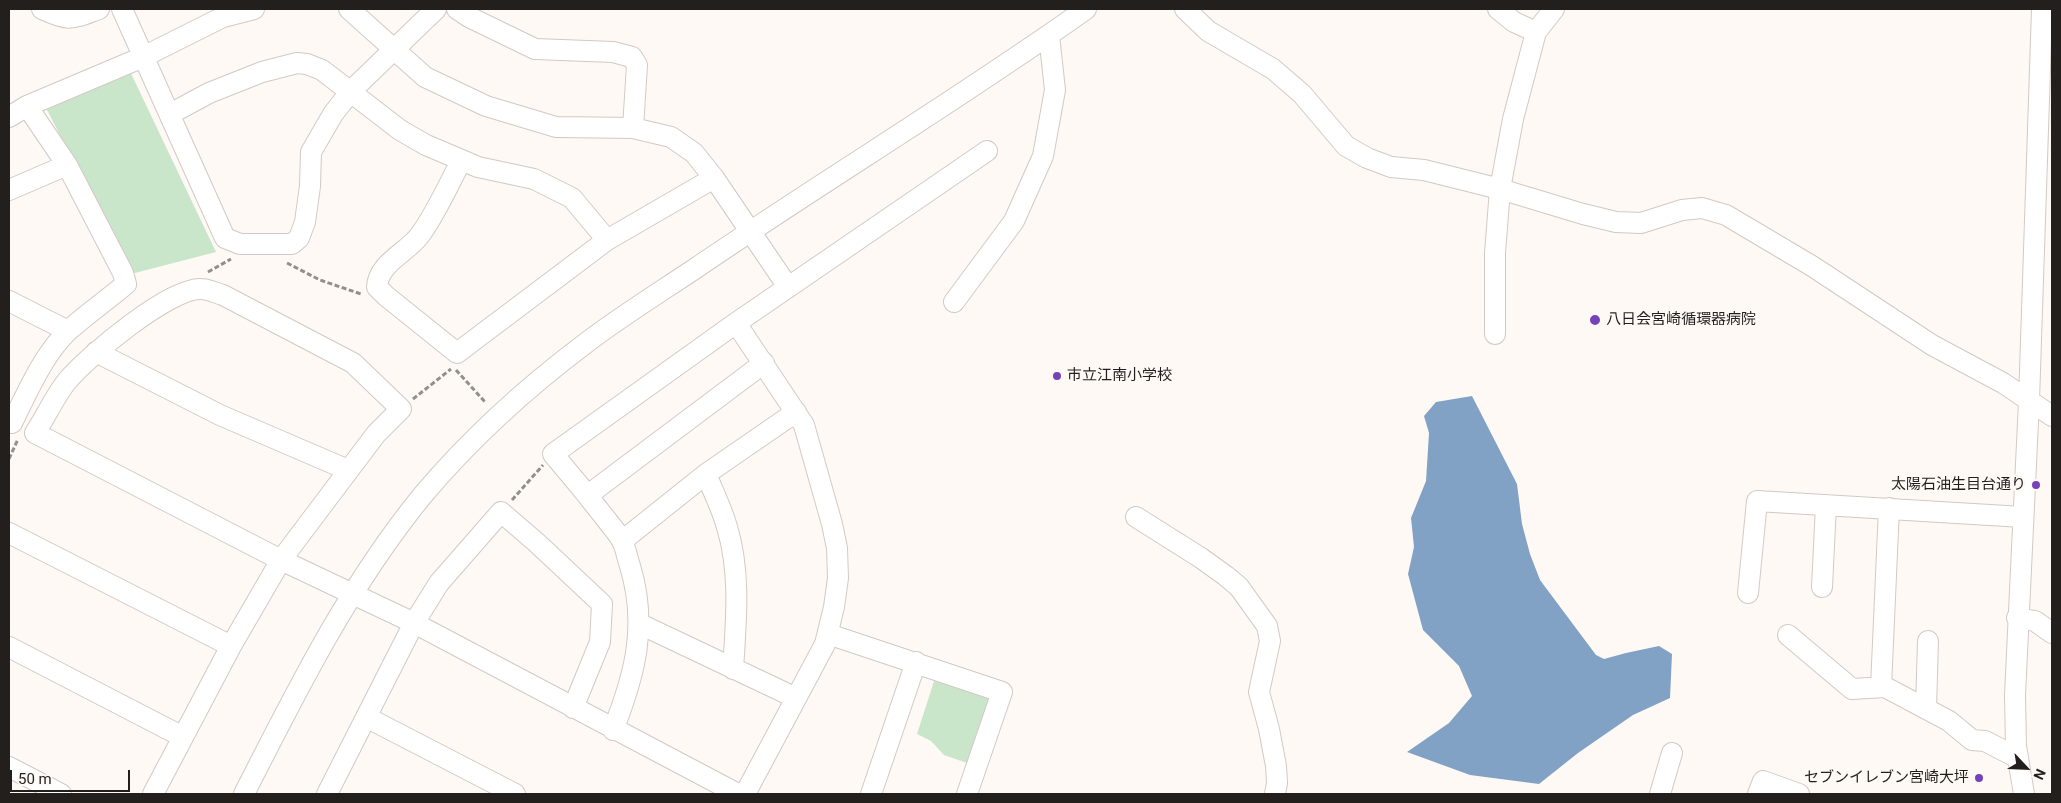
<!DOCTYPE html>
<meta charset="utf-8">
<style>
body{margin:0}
#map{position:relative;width:2061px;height:803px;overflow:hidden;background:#fef9f5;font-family:Roboto,sans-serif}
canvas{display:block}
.frame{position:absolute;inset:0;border:10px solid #231f1d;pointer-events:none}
.north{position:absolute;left:2001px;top:743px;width:50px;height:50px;-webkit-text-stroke:4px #fef9f5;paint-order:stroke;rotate:115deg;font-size:14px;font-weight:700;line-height:20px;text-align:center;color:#231f1d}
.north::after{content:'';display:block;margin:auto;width:18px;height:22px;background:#231f1d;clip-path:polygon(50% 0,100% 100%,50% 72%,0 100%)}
.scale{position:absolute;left:10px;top:770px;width:120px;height:22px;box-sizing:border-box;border:2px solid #231f1d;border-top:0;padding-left:6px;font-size:15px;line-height:18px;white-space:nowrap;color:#231f1d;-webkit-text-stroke:4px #fef9f5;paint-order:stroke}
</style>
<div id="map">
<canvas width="2061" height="803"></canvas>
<div class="frame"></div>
<div class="north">N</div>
<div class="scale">50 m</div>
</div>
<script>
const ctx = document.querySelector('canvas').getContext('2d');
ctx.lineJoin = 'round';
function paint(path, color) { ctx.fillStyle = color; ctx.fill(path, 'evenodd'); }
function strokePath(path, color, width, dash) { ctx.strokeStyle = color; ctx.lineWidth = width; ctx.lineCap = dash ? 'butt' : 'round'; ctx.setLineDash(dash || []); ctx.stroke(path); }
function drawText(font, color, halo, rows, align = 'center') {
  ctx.font = font + ' Roboto,"Noto Sans JP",sans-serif'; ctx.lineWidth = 5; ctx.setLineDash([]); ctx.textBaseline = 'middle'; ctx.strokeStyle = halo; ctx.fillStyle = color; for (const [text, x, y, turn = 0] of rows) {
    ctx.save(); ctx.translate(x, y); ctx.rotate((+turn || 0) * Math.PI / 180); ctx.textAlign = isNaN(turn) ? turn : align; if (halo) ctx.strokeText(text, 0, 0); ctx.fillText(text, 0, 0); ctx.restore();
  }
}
const green = new Path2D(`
 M127 65 216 252 131 274 45 106Z
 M934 681 994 697 971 762 967 763 944 755 931 741 917 734Z`);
const water = new Path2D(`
 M1472 396 1517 484 1522 524 1530 554 1540 580 1596 655 1604 659 1626 653 1659 646 1672 654 1670 698 1633 715 1578 753 1539 784 1470 775 1407 752 1449 723 1472 696 1459 666 1423 630 1408 574 1414 547 1411 518 1426 481 1429 433 1424 416 1436 402Z`);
const path = new Path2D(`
 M287 263 320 280 361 294
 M208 272 231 259
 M456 370 486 403
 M413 399 451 369
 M9 459 18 439
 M512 500 543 465`);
const minor = new Path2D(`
 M42 9C70 22 71 19 99 9
 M122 9 225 238 240 244H292L299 238 305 222 310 186 311 152 333 114 351 91 436 9
 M349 9 425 77 486 106 556 127 633 128 671 137 694 153 714 178 788 287
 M457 9 469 17 535 49 613 52 632 57 637 65 633 128
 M1185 9 1208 31 1273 69 1302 94 1346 146 1367 158 1391 167 1424 170 1500 189 1583 214 1616 222 1641 223 1682 210 1702 208 1726 215 1812 266 1932 345 2003 383 2052 416
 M1498 9 1514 22 1536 32
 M170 114 209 93 262 72 297 63 307 64 322 70 400 130 426 145 478 167 534 179 572 198 607 240
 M9 117 27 106 143 57 223 17 254 9
 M461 161C449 184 435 215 420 235 408 252 378 263 377 287L386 296 457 353 607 240 714 178
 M9 190 67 165
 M9 301 68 331
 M954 302 1014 221 1043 156 1055 90 1049 35
 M736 323 804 425 832 524 837 548 838 578 834 607 825 644 745 794
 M1495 334V253L1500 189 1513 119 1536 32 1554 9
 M96 352 220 415 348 470
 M9 421 12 423C27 393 44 353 69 330 87 314 107 300 126 284L123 273 67 165 27 106
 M706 474C713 491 722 509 727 527 741 573 736 622 733 669
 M588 495 764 363
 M1136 517 1201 558 1226 576 1239 587 1267 626 1270 641 1259 692 1269 729 1276 766 1277 783 1275 794
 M9 533 231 646
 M622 541 706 474 796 412
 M1822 587 1826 505
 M1748 593 1757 501 2023 517
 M2017 618 2035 621 2052 633
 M640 624 796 698
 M828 634 1002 692 967 794
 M1788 635 1852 689 1885 687 1949 721 1972 740 1985 741 2018 758
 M9 647 183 737
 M1881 687 1889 508
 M1926 709 1928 641
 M366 717 515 794
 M613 730C635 675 648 625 630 566 627 558 626 548 622 541 618 533 611 526 606 519 589 497 571 475 553 454L736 323 987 151
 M9 767 61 794
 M153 794 231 646 281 560 376 434 401 409 353 363 223 295C216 293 208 289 201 289 169 288 88 356 67 381 55 396 46 416 35 433L281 560 414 623 738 794
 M244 794C297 690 348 587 422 496 470 439 526 388 586 343 620 317 657 294 693 270 823 181 958 100 1086 9
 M327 794 414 623 439 583 501 512 537 543 602 604 600 642 573 708
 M871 794 916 662
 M1660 794 1672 753
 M1758 794 1763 781 1799 794
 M2024 794 2016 746 2015 695 2029 401 2042 9`);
const markers = [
 [1595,320,6,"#7443ba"],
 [1057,376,5,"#7443ba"],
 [2036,485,5,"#7443ba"],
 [1979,778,5,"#7443ba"]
];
const poiNames = [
 ["八日会宮崎循環器病院",1606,320],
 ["市立江南小学校",1067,376],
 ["太陽石油生目台通り",2026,485,"right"],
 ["セブンイレブン宮崎大坪",1969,778,"right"]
];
paint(green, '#cae6ca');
paint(water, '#81a2c5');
strokePath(minor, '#d3c9c4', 22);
strokePath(path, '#938f8c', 3, [5, 2.5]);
strokePath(minor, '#fff', 20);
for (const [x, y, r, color] of markers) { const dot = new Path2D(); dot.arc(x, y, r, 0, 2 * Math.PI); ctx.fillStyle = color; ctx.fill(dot); strokePath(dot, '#fef9f5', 2); }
drawText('15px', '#231f1d', '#fef9f5', poiNames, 'left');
</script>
